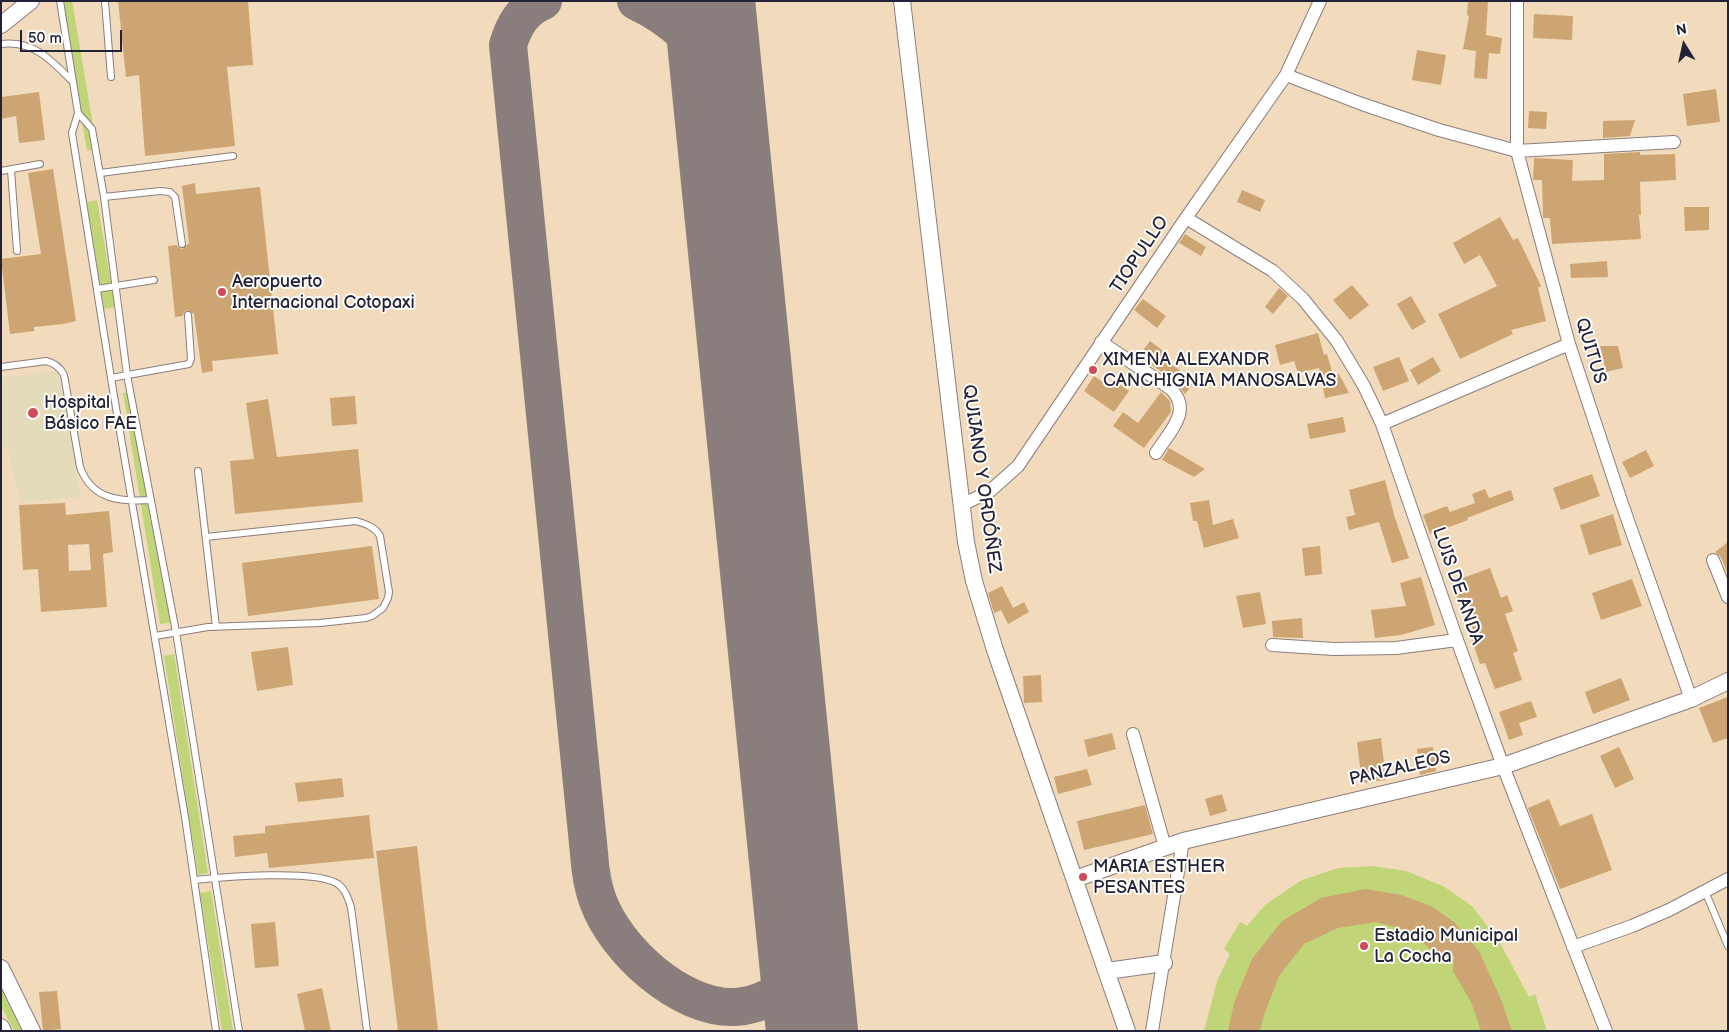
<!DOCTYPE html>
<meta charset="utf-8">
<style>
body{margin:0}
#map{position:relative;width:1729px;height:1032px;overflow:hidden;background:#f2dbbc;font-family:"Balsamiq Sans",sans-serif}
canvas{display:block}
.frame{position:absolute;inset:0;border:2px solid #22223b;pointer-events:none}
.north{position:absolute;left:1659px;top:20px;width:50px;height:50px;-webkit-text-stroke:4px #fdfcf7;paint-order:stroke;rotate:350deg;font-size:14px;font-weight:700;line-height:20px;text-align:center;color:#22223b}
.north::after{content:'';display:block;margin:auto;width:18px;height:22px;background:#22223b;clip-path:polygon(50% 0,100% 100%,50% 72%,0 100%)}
.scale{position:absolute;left:20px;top:30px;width:102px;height:22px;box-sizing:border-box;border:2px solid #22223b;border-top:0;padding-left:6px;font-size:15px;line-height:18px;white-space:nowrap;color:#22223b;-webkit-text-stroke:4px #fdfcf7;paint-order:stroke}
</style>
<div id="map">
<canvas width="1729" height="1032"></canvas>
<div class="frame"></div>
<div class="north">N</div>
<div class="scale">50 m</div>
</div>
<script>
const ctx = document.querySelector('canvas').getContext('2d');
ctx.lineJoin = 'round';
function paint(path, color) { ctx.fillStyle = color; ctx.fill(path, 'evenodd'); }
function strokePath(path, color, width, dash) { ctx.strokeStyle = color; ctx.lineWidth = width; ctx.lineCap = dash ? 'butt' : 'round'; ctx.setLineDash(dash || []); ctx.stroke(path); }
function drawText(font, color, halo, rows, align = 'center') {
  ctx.font = font + ' "Balsamiq Sans",sans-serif'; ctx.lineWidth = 4; ctx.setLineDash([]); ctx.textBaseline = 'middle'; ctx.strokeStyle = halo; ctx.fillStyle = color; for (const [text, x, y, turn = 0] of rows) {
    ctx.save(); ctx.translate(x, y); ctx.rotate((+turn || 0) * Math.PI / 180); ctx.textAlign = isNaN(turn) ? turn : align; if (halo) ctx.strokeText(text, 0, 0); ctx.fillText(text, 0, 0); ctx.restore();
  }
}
const built = new Path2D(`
 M57 371 81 497 20 503 8 449H1V378Z`);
const green = new Path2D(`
 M61 1H72L97 149 87 151Z
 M97 200 115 307 104 309 87 202Z
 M134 392 170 623 160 624 123 393Z
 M174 654 208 873 198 875 164 656Z
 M1372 866 1406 871 1443 886 1472 906 1500 943 1529 997 1535 994 1547 1031H1204L1217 981 1230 954 1224 949 1240 922 1247 926 1265 905 1300 881 1338 868Z
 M211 891 233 1031H222L200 893Z
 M1 986 24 1031H14L1 1006Z`);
const taxiway = new Path2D(`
 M543 1C523 9 514 25 508 45L589 853C590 869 592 885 598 901 616 950 680 1009 735 1007 761 1006 786 990 806 975
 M636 1C674 19 704 45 715 87 718 98 719 110 721 121`);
const runway = new Path2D(`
 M709 1 812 1031`);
const building = new Path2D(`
 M118 1H248L253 65 227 67 235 146 145 156 139 75 126 77Z
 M1468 1H1488L1486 35 1502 38 1500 54 1489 53 1487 79 1474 78 1476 51 1463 49 1469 16 1467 15Z
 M1534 14 1573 16 1572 40 1533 38Z
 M1417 50 1446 55 1441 85 1412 80Z
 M1716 89 1720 122 1687 126 1683 94Z
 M39 92 45 140 19 143 16 116 1 119V97Z
 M1529 111 1547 112 1546 129 1528 128Z
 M1635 120 1630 136 1603 138V121Z
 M1640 152V155L1675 154 1676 180 1640 182 1641 215H1639L1641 239 1552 244 1550 218H1543V215L1542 180H1533L1534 158 1573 160 1572 181 1604 180V154Z
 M53 169 76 321 63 324 34 327V331L10 334 1 259 41 254 28 173Z
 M195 183 196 194 260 187 278 354 212 361 213 371 202 373 194 314 187 310 184 312 183 316 175 317 168 246 177 245 178 247 182 249 189 243 182 186Z
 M1242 190 1265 200 1260 212 1237 202Z
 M1684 207H1709V230L1685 231Z
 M1500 217 1513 240 1518 238 1541 286 1538 288 1546 321 1511 330 1513 334 1460 359 1438 314 1497 286 1480 255 1464 264 1453 243Z
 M1185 234 1206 247 1201 256 1179 243Z
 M1607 261 1608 277 1571 278 1570 264Z
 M1352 285 1369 305 1350 320 1333 300Z
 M1279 288 1288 296 1273 314 1265 307Z
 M1411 296 1426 322 1412 330 1397 304Z
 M1143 299 1166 316 1157 328 1134 310Z
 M1318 333 1324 355 1327 354 1333 375 1339 374 1349 393 1325 398 1319 368 1298 373 1294 361 1280 365 1275 345Z
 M1150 341 1166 353 1163 357 1194 382 1185 394 1176 382 1139 356Z
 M1600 346H1618L1623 368 1606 372Z
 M1399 357 1409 381 1383 391 1373 367Z
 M1433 357 1441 371 1418 385 1410 370Z
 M1094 376 1111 388 1117 383 1129 391 1114 412 1084 391Z
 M1161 392 1170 401 1171 412 1144 448 1113 426 1123 412 1138 423Z
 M355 396 357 424 332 426 330 398Z
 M268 399 277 457 358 449 363 502 235 514 230 461 254 459 246 403Z
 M1343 417 1346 432 1310 439 1307 424Z
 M1169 448 1205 469 1194 477 1162 460Z
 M1646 450 1654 466 1630 478 1622 462Z
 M1592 474 1600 496 1561 510 1553 488Z
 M1385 480 1395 518 1409 558 1392 563 1379 522 1349 530 1346 517 1355 515 1349 490Z
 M1485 489 1489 498 1511 490 1514 500 1467 518 1468 520 1430 534 1423 515 1447 506 1450 512 1475 503 1472 494Z
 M1209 500 1213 525 1233 519 1239 538 1204 548 1197 521H1193L1190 503Z
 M65 503 66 515 109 511 113 552 103 554 107 607 41 612 38 569 23 570 19 505ZM89 544 91 570 69 571 68 545Z
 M1613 514 1622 545 1589 555 1580 525Z
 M1728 542V575L1721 557 1715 552Z
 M372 546 379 599 248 616 242 563Z
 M1320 546 1322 574 1305 576 1302 548Z
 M1490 568 1501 598 1507 595 1513 611 1505 614 1518 651 1513 653 1522 680 1495 689 1485 663 1480 664 1472 640 1476 639 1469 619 1474 617 1467 597 1458 600 1452 582Z
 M1421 577 1435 625 1401 635 1375 638 1371 610 1406 606 1400 583Z
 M1632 579 1642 606 1601 620 1592 593Z
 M1002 586 1013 608 1024 602 1029 612 1008 624 1001 610 994 613 988 593Z
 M1260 592 1266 624 1243 628 1236 596Z
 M1302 618 1303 638 1273 637 1272 621Z
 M288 647 293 685 257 691 251 652Z
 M1041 675 1042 702 1024 703 1023 676Z
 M1621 678 1630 700 1593 714 1585 692Z
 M1728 697V738L1713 743 1699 708Z
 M1531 701 1537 717 1519 723 1523 735 1509 740 1499 712Z
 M1112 733 1116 749 1088 757 1084 740Z
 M1381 738 1386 780 1362 783 1357 742Z
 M1433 747 1436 771 1420 775 1417 749Z
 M1619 747 1634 779 1615 788 1600 756Z
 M1087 769 1092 785 1058 794 1054 777Z
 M342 778 344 797 298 802 295 783Z
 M1222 794 1227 811 1210 816 1205 799Z
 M1549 799 1560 826 1592 814 1612 870 1560 889 1528 808Z
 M1145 805 1153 834 1084 850 1077 821Z
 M369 815 374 858 269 868 267 853 235 857 233 836 265 833V826Z
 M417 846 438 1031H398L376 851Z
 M1365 889 1401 895 1431 906 1454 922 1479 951 1500 997 1512 1031H1481L1471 1002 1453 971 1454 956 1430 949 1410 931 1375 922 1338 928 1304 944 1279 976 1264 1015 1260 1031H1228L1234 1003 1252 959 1282 921 1321 898Z
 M275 922 279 966 255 968 251 924Z
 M322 988 331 1031H305L297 994Z
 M57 991 61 1029 43 1031 39 992Z`);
const lane = new Path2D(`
 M60 1 78 113 72 133 111 378 185 817 216 1031
 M105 1 111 77
 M1 44C34 40 52 61 73 82
 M78 113 92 129 104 197 127 375 176 632 239 1031
 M11 170 17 251
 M1 171 40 164
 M100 173 233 156
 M104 197 160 191 170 192 175 197 182 244
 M97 289 154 280
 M1 367 46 361C55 363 60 367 64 375L80 467C92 500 120 502 151 500
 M111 378 189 364 191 359 188 315
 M198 471 216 627
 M155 636 208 627 320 623 366 618 372 616 383 608 388 598 389 592 380 536C375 527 366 524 356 521L206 537
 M194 880C222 877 317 869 338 884 346 890 348 899 351 907L367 1031
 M1705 891 1728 946`);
const street = new Path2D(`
 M1517 1V151L1569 344 1621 501 1691 699
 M1286 75 1362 104 1439 130 1517 151 1674 142
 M1186 218 1273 271 1303 299 1337 341 1364 386 1382 424 1457 640 1503 766 1606 1031
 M1101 342 1171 389C1193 411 1169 432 1156 453
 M1382 424 1569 344
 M962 505 990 491 1018 466 1186 218 1286 75 1320 1
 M1713 560 1728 597
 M1272 645 1334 649 1396 648 1457 640
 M1133 734 1165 847
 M1573 947 1632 926 1669 910 1728 879
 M1152 1031 1183 841`);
const secondary = new Path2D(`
 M902 1 966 542 974 581 995 650 1127 1031
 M1 25 31 1
 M1075 879 1183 841 1503 766 1691 699 1728 681
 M1 968 32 1031
 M1107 971 1164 963
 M1 1027 3 1031`);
const markers = [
 [222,292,5,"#d1495b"],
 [1093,370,5,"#d1495b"],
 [33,413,6,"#d1495b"],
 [1083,877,5,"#d1495b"],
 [1364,946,5,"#d1495b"]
];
const streetNames = [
 ["TIOPULLO",1140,255,-56],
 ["QUITUS",1590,351,73],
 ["QUIJANO Y ORDÓÑEZ",981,479,82],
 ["LUIS DE ANDA",1457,586,71],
 ["PANZALEOS",1400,769,-13]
];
const poiNames = [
 ["Aeropuerto",232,282],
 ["Internacional Cotopaxi",232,303],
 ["XIMENA ALEXANDR",1103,360],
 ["CANCHIGNIA MANOSALVAS",1103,381],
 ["Hospital",44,403],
 ["Básico FAE",44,424],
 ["MARIA ESTHER",1093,867],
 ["PESANTES",1093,888],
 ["Estadio Municipal",1374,936],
 ["La Cocha",1374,957]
];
paint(built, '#e3dbba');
paint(green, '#c0d578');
strokePath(taxiway, '#8a7e7c', 38);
strokePath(runway, '#8a7e7c', 92);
paint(building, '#cca572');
strokePath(lane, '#8a7e7c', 8);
strokePath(street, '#8a7e7c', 14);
strokePath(secondary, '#8a7e7c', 18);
strokePath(lane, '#fff', 6);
strokePath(street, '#fff', 12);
strokePath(secondary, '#fff', 16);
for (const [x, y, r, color] of markers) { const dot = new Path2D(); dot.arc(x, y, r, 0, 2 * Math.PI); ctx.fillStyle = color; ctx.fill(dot); strokePath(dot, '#fdfcf7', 2); }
drawText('18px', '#22223b', '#fdfcf7', streetNames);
drawText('18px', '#22223b', '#fdfcf7', poiNames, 'left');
</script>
